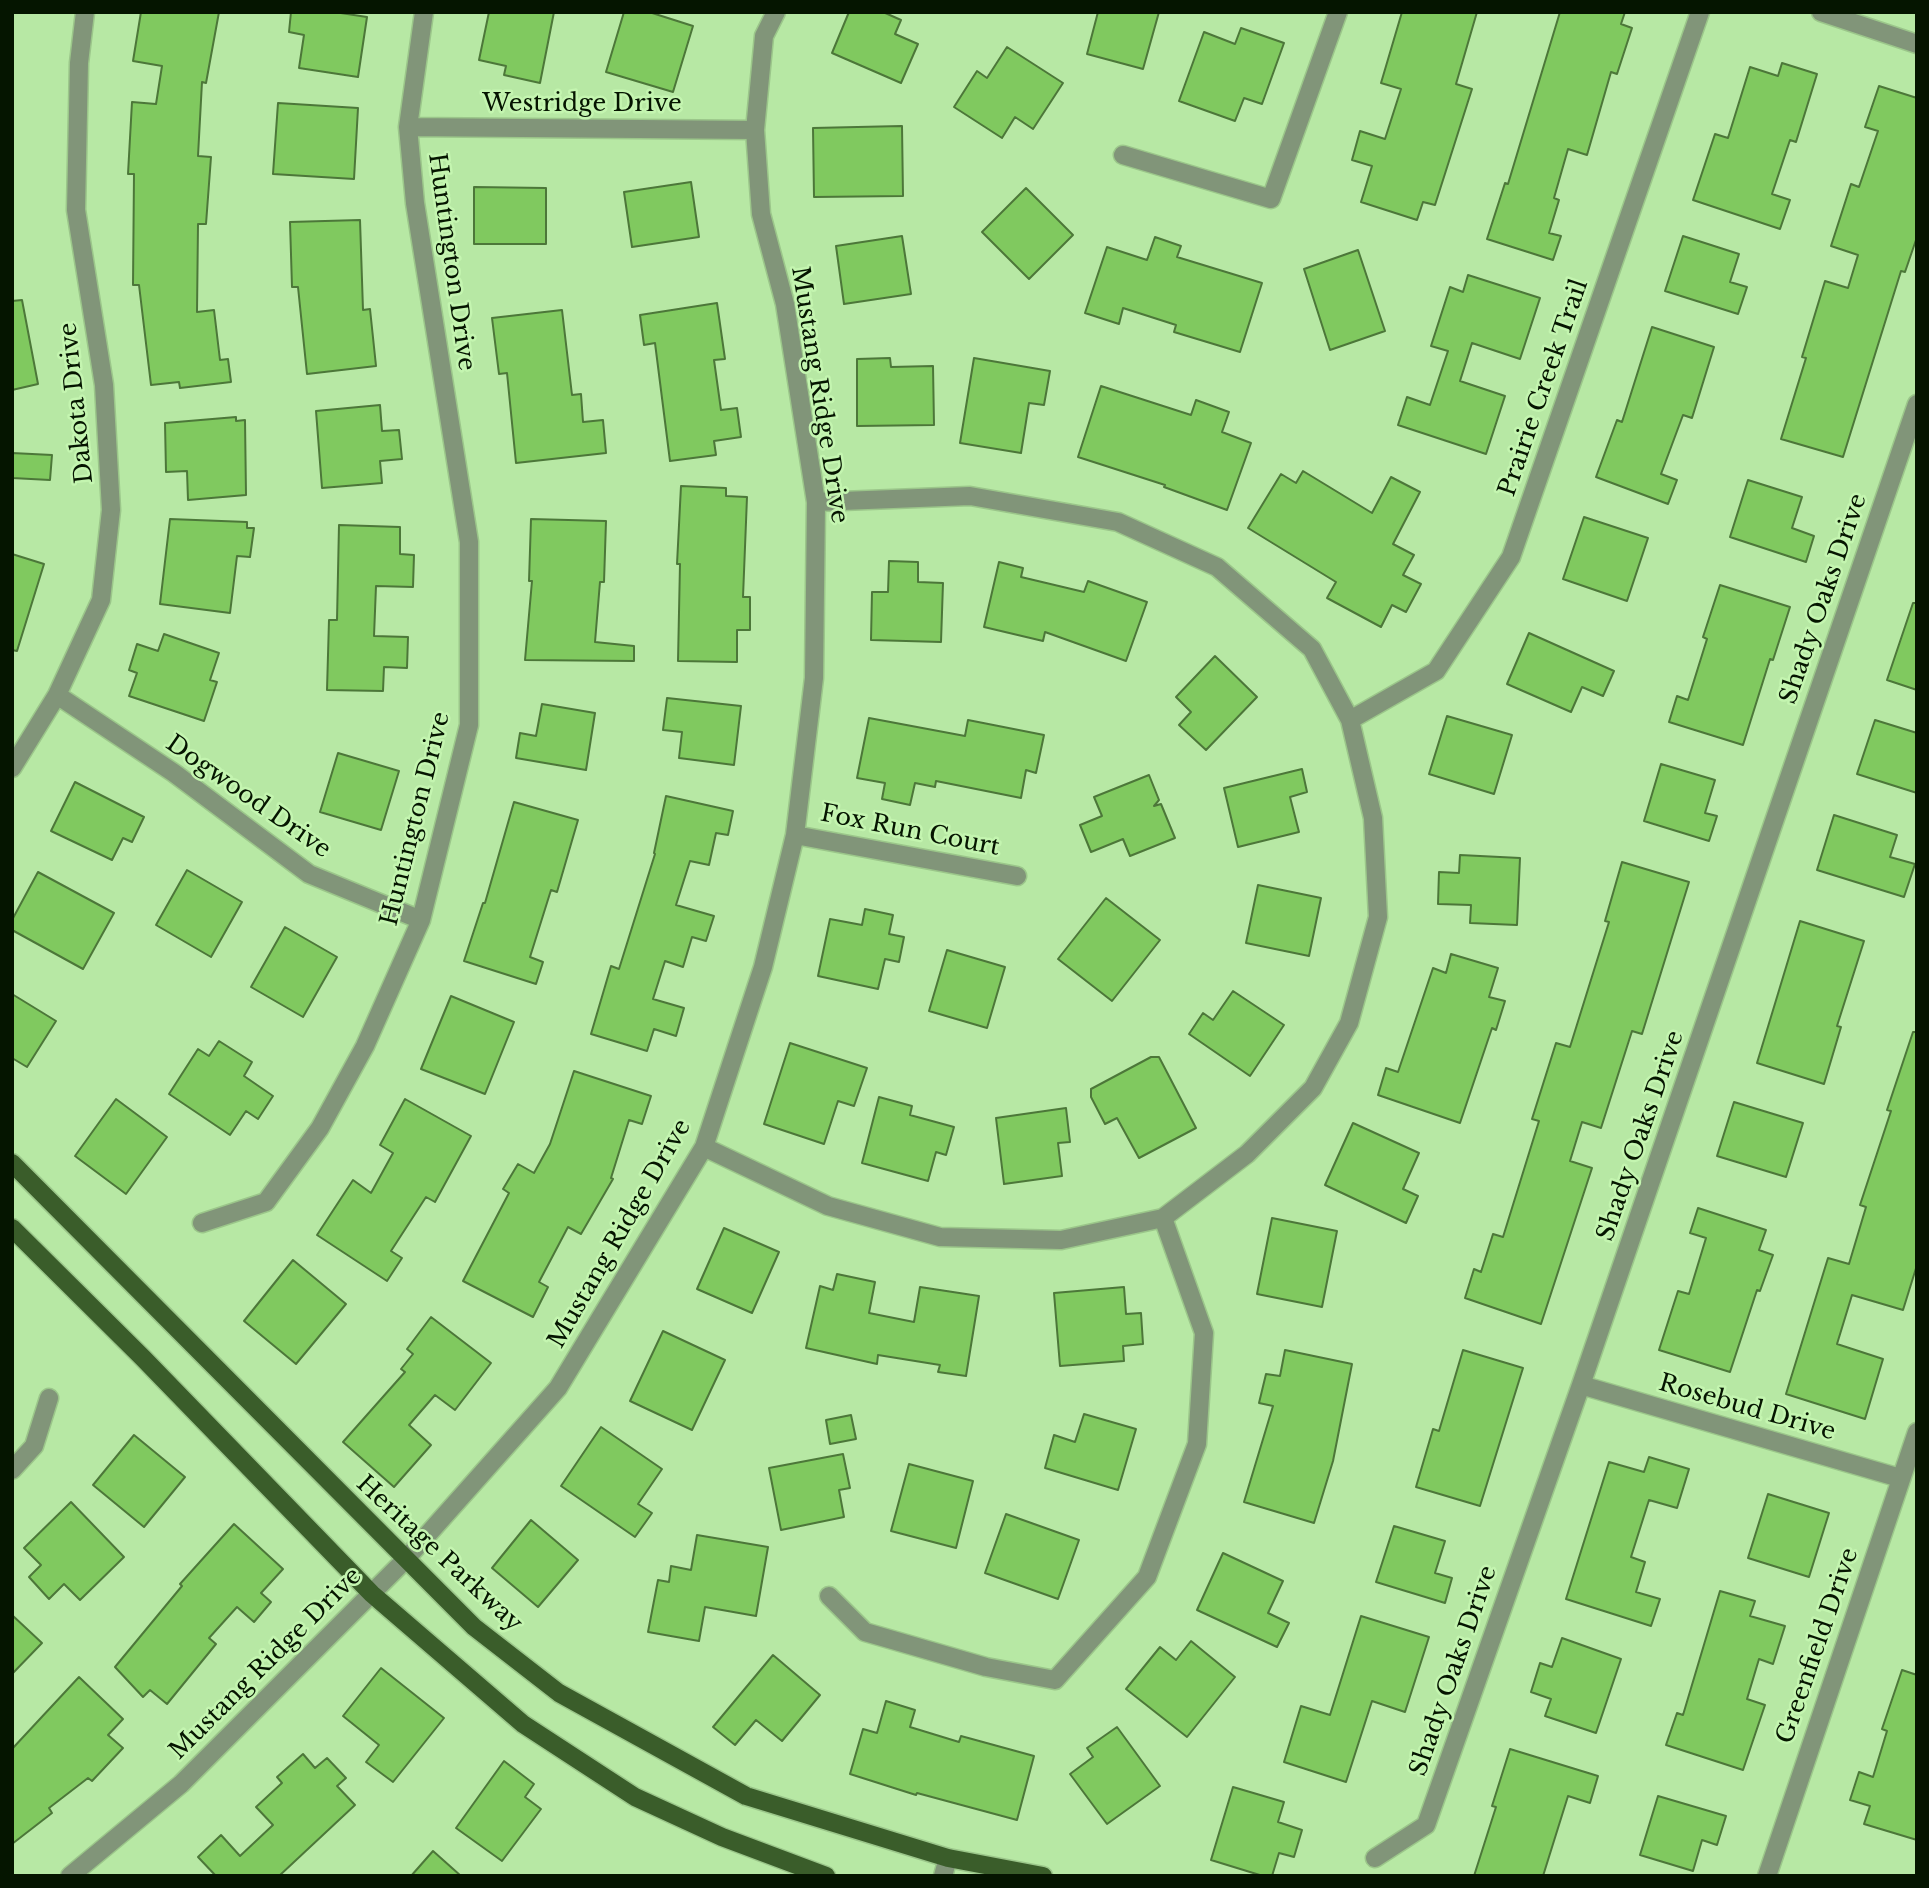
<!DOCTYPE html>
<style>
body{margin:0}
#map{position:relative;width:1929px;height:1888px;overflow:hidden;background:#b7e8a4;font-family:"Libre Baskerville",serif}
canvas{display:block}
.frame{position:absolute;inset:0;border:14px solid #051500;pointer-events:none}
</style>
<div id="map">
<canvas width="1929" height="1888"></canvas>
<div class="frame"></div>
</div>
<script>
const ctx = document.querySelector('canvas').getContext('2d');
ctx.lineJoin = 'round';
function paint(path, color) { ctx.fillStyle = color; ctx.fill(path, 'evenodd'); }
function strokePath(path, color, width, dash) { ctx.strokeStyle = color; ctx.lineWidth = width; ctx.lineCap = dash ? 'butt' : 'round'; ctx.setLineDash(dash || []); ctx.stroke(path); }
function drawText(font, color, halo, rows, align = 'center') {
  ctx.font = font + ' "Libre Baskerville",serif'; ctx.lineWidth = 5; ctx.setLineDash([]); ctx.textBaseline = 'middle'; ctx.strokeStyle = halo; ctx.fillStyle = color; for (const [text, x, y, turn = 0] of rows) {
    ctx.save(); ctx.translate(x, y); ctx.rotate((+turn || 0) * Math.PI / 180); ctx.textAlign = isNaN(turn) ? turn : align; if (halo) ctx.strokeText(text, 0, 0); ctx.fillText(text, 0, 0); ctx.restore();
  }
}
const building = new Path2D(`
 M141 12H219L206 83 202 82 198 156 211 157 206 224H198L197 312 214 310 220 360 228 359 231 382 180 388 179 382 151 385 139 285H133L134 174H128L132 102 156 104 162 66 133 61Z
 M291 12H334L367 17 358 77 299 68 304 35 289 32Z
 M489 12H554L540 83 504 75 506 66 479 60Z
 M624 12H649L693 26 673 92 606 72Z
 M849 12H883L901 20 895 34 918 44 901 83 832 53Z
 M1098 12H1159L1143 69 1087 54Z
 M1402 12H1477L1456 84 1472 89 1435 205 1423 202 1417 220 1361 202 1372 166 1352 160 1360 131 1385 139 1401 89 1381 83Z
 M1560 12H1625L1621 24 1632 28 1617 74 1611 72 1587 155 1568 149 1554 198 1559 200 1549 233 1561 236 1553 260 1487 239 1505 183 1508 184Z
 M1241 28 1284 43 1262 104 1244 98 1235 121 1179 101 1204 32 1235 44Z
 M1007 47 1063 83 1033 129 1015 117 1002 138 954 107 977 71 987 78Z
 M1782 63 1817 74 1796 142 1790 140 1772 194 1790 200 1780 229 1693 200 1715 134 1728 138 1750 67 1778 76Z
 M1879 86 1917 98V237L1905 272 1901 271 1843 457 1781 439 1806 358 1802 357 1825 281 1848 288 1858 255 1831 246 1851 184 1859 187 1878 131 1865 127Z
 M278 103 358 108 354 179 273 174Z
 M902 126 903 196 814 197 813 128Z
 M691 182 699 237 632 247 624 192Z
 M474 187 546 188V244H474Z
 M1026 188 1073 235 1029 279 982 232Z
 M360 220 363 310 370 309 376 366 307 374 298 287H292L290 222Z
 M902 236 911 294 844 304 836 246Z
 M1683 236 1739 254 1730 282 1747 287 1738 314 1665 291Z
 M1155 237 1181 246 1177 257 1262 283 1240 352 1174 332 1176 325 1123 308 1119 324 1085 313 1107 247 1147 260Z
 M1358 250 1385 331 1330 350 1304 269Z
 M1468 275 1540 298 1520 359 1472 343 1460 381 1505 396 1486 454 1398 425 1407 397 1430 405 1448 351 1431 346 1450 287 1463 292Z
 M22 300 38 384 12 390V301Z
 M717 303 725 359 714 360 721 410 737 408 741 437 714 441 716 455 670 461 655 343 644 345 640 315Z
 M562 310 572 395 581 394 583 422 603 420 606 453 516 463 507 373 499 374 492 318Z
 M1652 327 1714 347 1692 418 1683 415 1661 474 1677 480 1668 504 1596 477 1617 420 1622 422Z
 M890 358 891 367 933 366 934 425 857 426V359Z
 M974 358 1050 371 1044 405 1029 403 1021 453 960 443Z
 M1101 386 1191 415 1196 400 1229 412 1222 432 1251 443 1227 510 1164 487 1165 485 1078 457Z
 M380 405 382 431 399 430 402 459 380 461 382 483 322 488 316 411Z
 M236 417V421L245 420 246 495 188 500 187 471 166 472 165 423Z
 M12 453 52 455 50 480 12 478Z
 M1303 471 1372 513 1391 477 1420 492 1393 544 1414 555 1403 575 1421 584 1406 612 1392 605 1381 627 1327 598 1336 582 1248 528 1281 474 1296 483Z
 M1748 480 1802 497 1792 528 1814 536 1806 562 1730 537Z
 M681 486 726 488V496L747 497 743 597H750V630H737V662L678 661 680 564H677Z
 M1584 517 1648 538 1627 601 1563 579Z
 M170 519 247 522V528H254L250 557 237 556 230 613 160 604Z
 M531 519 606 521 604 582H600L595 642 634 646V661L525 660 532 581H529Z
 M339 525 400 527V554L414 555 413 587 376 586 374 636 408 637 407 668 384 667 383 691 327 690 329 620H337Z
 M12 554 44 564 17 651 12 650Z
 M889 561 918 562V582L943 583 941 642 871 640 872 592H888Z
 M999 562 1023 568 1021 577 1084 592 1088 581 1147 602 1126 661 1045 632 1043 641 984 627Z
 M1720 585 1790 607 1773 660 1770 659 1743 745 1669 722 1677 696 1688 700 1707 639 1703 637Z
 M1913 603H1917V690L1887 680Z
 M1529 633 1614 671 1603 696 1582 687 1571 712 1507 684Z
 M164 634 219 653 210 680 217 682 204 721 129 696 137 673 129 670 137 644 158 651Z
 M1215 656 1257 697 1206 750 1179 725 1191 712 1176 697Z
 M667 698 741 706 734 765 679 758 682 732 663 730Z
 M542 704 595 713 586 770 516 758 520 733 536 736Z
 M1447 716 1512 735 1494 794 1429 774Z
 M869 718 965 736 968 720 1044 735 1036 773 1026 770 1021 798 936 781 935 787 915 783 910 805 882 799 885 783 857 778Z
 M1875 720 1917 733V793L1857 774Z
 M338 753 399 771 381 830 320 812Z
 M1661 764 1715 780 1705 813 1717 816 1709 841 1644 821Z
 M1302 769 1307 792 1290 797 1299 832 1238 847 1224 788Z
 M1149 775 1159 800 1154 806 1161 804 1175 838 1130 856 1123 839 1091 852 1080 825 1102 816 1094 797Z
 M75 782 144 817 132 842 123 838 112 860 51 831Z
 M666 796 733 811 728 835 716 833 709 865 690 861 676 905 714 916 706 941 692 937 683 967 665 961 653 999 684 1008 676 1036 654 1029 647 1051 591 1034 611 966 619 969 655 854 654 853Z
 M514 802 578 820 557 892 551 890 530 957 543 962 536 984 464 961 483 903H485Z
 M1834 815 1897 835 1890 857 1915 864 1904 897 1817 870Z
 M1460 855 1520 858 1517 925 1470 923 1471 905 1438 904 1439 872 1459 873Z
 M1622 862 1689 882 1642 1034 1632 1031 1601 1128 1582 1122 1570 1161 1592 1168 1541 1324 1465 1298 1474 1269 1481 1272 1493 1234 1503 1237 1539 1121 1532 1119 1556 1043 1570 1047 1609 922 1605 921Z
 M187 870 242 902 211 957 156 925Z
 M38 872 114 913 83 969 12 930V920Z
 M1258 885 1321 898 1309 956 1246 943Z
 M1106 898 1160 940 1112 1001 1058 959Z
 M865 909 893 915 889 934 904 937 899 962 885 959 878 989 818 976 830 919 862 925Z
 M1800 921 1864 941 1837 1026 1841 1027 1824 1084 1757 1063Z
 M285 927 337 957 303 1017 251 987Z
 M947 950 1005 967 987 1028 929 1011Z
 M1451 954 1498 968 1489 997 1505 1001 1496 1030 1492 1028 1460 1123 1378 1095 1386 1068 1398 1072 1433 968 1446 973Z
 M1233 991 1284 1025 1250 1076 1189 1034 1203 1013 1213 1020Z
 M12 994 56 1021 27 1067 12 1058Z
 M451 996 514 1022 485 1094 421 1069Z
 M1913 1032H1917V1265L1903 1310 1852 1295 1837 1344 1883 1359 1865 1419 1786 1394 1828 1258 1849 1264 1866 1207 1860 1205 1891 1111 1887 1110Z
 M219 1041 252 1062 244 1076 273 1096 258 1119 246 1111 230 1135 169 1094 198 1049 209 1056Z
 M790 1043 867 1068 854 1106 838 1101 824 1144 764 1124Z
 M1151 1057H1159L1196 1128 1139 1158 1117 1118 1105 1124 1091 1097V1089Z
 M574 1071 651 1096 642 1124 629 1120 611 1178 613 1179 581 1234 568 1227 539 1282 548 1287 533 1317 463 1281 509 1193 503 1189 518 1164 534 1173 550 1144Z
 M879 1097 912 1106 910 1115 954 1127 946 1155 936 1152 928 1181 862 1163Z
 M116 1099 167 1137 126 1194 75 1156Z
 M405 1099 471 1136 435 1202 426 1197 391 1251 402 1258 387 1281 317 1235 353 1180 371 1193 393 1153 380 1145Z
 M1734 1102 1803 1123 1786 1177 1717 1156Z
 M1066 1108 1070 1142 1058 1143 1062 1176 1004 1184 996 1118Z
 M1353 1123 1419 1153 1403 1189 1418 1196 1406 1223 1325 1185Z
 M1698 1208 1766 1230 1759 1250 1773 1255 1760 1291 1757 1290 1730 1372 1659 1350 1678 1291 1689 1294 1706 1238 1690 1233Z
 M1272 1218 1337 1231 1322 1307 1257 1294Z
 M724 1228 779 1252 752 1313 697 1289Z
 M293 1260 346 1304 296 1364 244 1321Z
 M837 1274 875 1282 869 1313 914 1322 920 1287 979 1296 966 1376 938 1372 940 1365 878 1355 877 1364 806 1348 820 1286 833 1290Z
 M1124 1287 1126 1314 1141 1313 1143 1344 1123 1346 1124 1361 1060 1366 1054 1293Z
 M431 1317 491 1363 455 1410 435 1395 409 1425 431 1445 394 1487 343 1442 405 1372 401 1369 413 1354 407 1349Z
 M663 1331 725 1360 692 1430 630 1401Z
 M1285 1350 1352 1364 1333 1461 1314 1523 1244 1502 1273 1406 1259 1403 1266 1374 1280 1376Z
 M1463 1350 1523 1368 1480 1506 1416 1487 1433 1429 1439 1431Z
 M1084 1414 1136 1429 1118 1490 1045 1468 1054 1435 1075 1442Z
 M851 1415 856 1439 830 1444 826 1420Z
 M601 1427 662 1469 638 1504 652 1513 635 1537 561 1486Z
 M134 1435 185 1477 144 1527 93 1485Z
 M843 1454 850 1488 839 1490 844 1517 781 1530 769 1468Z
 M1649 1457 1689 1469 1677 1508 1649 1500 1631 1557 1645 1562 1636 1592 1660 1599 1651 1626 1566 1599 1609 1462 1644 1472Z
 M909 1464 973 1481 956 1548 891 1531Z
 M1768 1494 1829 1513 1809 1577 1748 1558Z
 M71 1502 124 1557 80 1600 64 1584 49 1599 29 1577 41 1565 24 1548Z
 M1006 1514 1079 1540 1058 1599 985 1573Z
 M531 1520 578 1560 538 1607 492 1568Z
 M234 1524 283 1569 261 1593 271 1602 254 1622 237 1607 209 1638 216 1644 167 1704 150 1690 143 1697 115 1667 182 1586 180 1584Z
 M1394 1526 1445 1541 1435 1573 1452 1578 1445 1603 1376 1582Z
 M697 1535 768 1547 756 1616 705 1607 699 1641 648 1632 658 1580 669 1582 671 1566 691 1570Z
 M1223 1553 1283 1581 1268 1613 1289 1623 1277 1647 1197 1610Z
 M1720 1591 1755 1601 1750 1616 1785 1626 1773 1664 1759 1659 1747 1699 1765 1705 1743 1770 1666 1745 1677 1713 1683 1715Z
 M12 1615 42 1643 12 1674Z
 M1361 1616 1429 1637 1405 1712 1372 1701 1346 1782 1284 1762 1301 1706 1330 1715Z
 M1562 1638 1621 1659 1596 1733 1545 1716 1551 1699 1531 1692 1540 1663 1552 1667Z
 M1191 1641 1235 1677 1187 1737 1126 1689 1160 1647 1176 1660Z
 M773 1655 820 1695 782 1741 756 1720 735 1745 713 1727Z
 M381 1668 444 1718 393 1782 366 1762 379 1745 343 1716Z
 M1902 1670 1917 1675V1840L1864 1824 1870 1806 1850 1800 1859 1772 1873 1777 1887 1731 1882 1729Z
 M79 1677 123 1719 108 1735 123 1748 92 1781 88 1778 49 1808 52 1813 12 1844V1749Z
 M886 1701 915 1710 910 1727 959 1742 961 1736 1034 1756 1017 1820 917 1793 916 1795 850 1774 863 1729 877 1733Z
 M1117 1727 1160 1786 1107 1824 1070 1774 1093 1757 1087 1748Z
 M1510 1749 1598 1776 1590 1803 1568 1796 1543 1876H1474L1496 1807 1492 1806Z
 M303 1754 315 1768 327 1758 346 1778 337 1786 355 1805 279 1876H216L198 1857 221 1835 240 1856 273 1825 256 1807 282 1783 277 1777Z
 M504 1761 534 1784 525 1797 541 1809 502 1861 456 1828Z
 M1233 1787 1284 1802 1278 1822 1302 1830 1294 1857 1279 1853 1272 1876H1263L1211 1860Z
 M1658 1796 1726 1816 1717 1845 1702 1840 1693 1871 1640 1855Z
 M433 1851 461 1876H411Z`);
const minor = new Path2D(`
 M1821 12 1917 44
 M408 127 755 130
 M1123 155 1271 199 1338 12
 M57 695 174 773 309 874 421 920
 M1350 720 1436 671 1511 557 1700 12
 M12 768 57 695 101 600 111 510 104 385 76 210 79 63 85 12
 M795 835 1017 876
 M704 1147 828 1206 940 1237 1061 1240 1163 1218 1247 1154 1313 1088 1349 1023 1378 917 1373 818 1350 720 1312 649 1217 567 1118 522 970 496 816 502
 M202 1223 266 1202 320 1128 365 1046 421 920 469 725V542L415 203 408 127 424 12
 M1581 1385 1900 1478
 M12 1470 34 1446 49 1398
 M829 1596 865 1632 986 1667 1055 1680 1147 1577 1197 1444 1204 1333 1163 1218
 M1375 1858 1426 1825 1581 1385 1917 404
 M70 1876 181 1784 405 1560 558 1388 704 1147 763 967 795 835 814 678 816 502 785 304 761 214 755 130 764 36 776 12
 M943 1876 948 1858
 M1767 1876 1917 1432`);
const major = new Path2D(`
 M12 1163 474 1627 559 1693 746 1796 948 1858 1043 1876
 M12 1228 143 1358 372 1594 523 1724 635 1797 722 1837 826 1876`);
const streetNames = [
 ["Westridge Drive",582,104],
 ["Huntington Drive",451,262,82],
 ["Prairie Creek Trail",1544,388,-71],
 ["Mustang Ridge Drive",819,395,81],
 ["Dakota Drive",77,403,-96],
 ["Shady Oaks Drive",1824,599,-71],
 ["Dogwood Drive",248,797,35],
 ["Huntington Drive",416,819,-76],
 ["Fox Run Court",910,831,11],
 ["Shady Oaks Drive",1641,1136,-71],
 ["Mustang Ridge Drive",620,1234,-60],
 ["Rosebud Drive",1747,1408,16],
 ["Heritage Parkway",439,1554,43],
 ["Greenfield Drive",1818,1646,-71],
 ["Mustang Ridge Drive",266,1664,-45],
 ["Shady Oaks Drive",1454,1671,-71]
];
paint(building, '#80c95f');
strokePath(building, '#4c7739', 2);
strokePath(minor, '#9bc68a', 21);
strokePath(major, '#9bc68a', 21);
strokePath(minor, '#819579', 18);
strokePath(major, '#3a5d2a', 18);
drawText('24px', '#051500', '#c4f5b0', streetNames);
</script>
